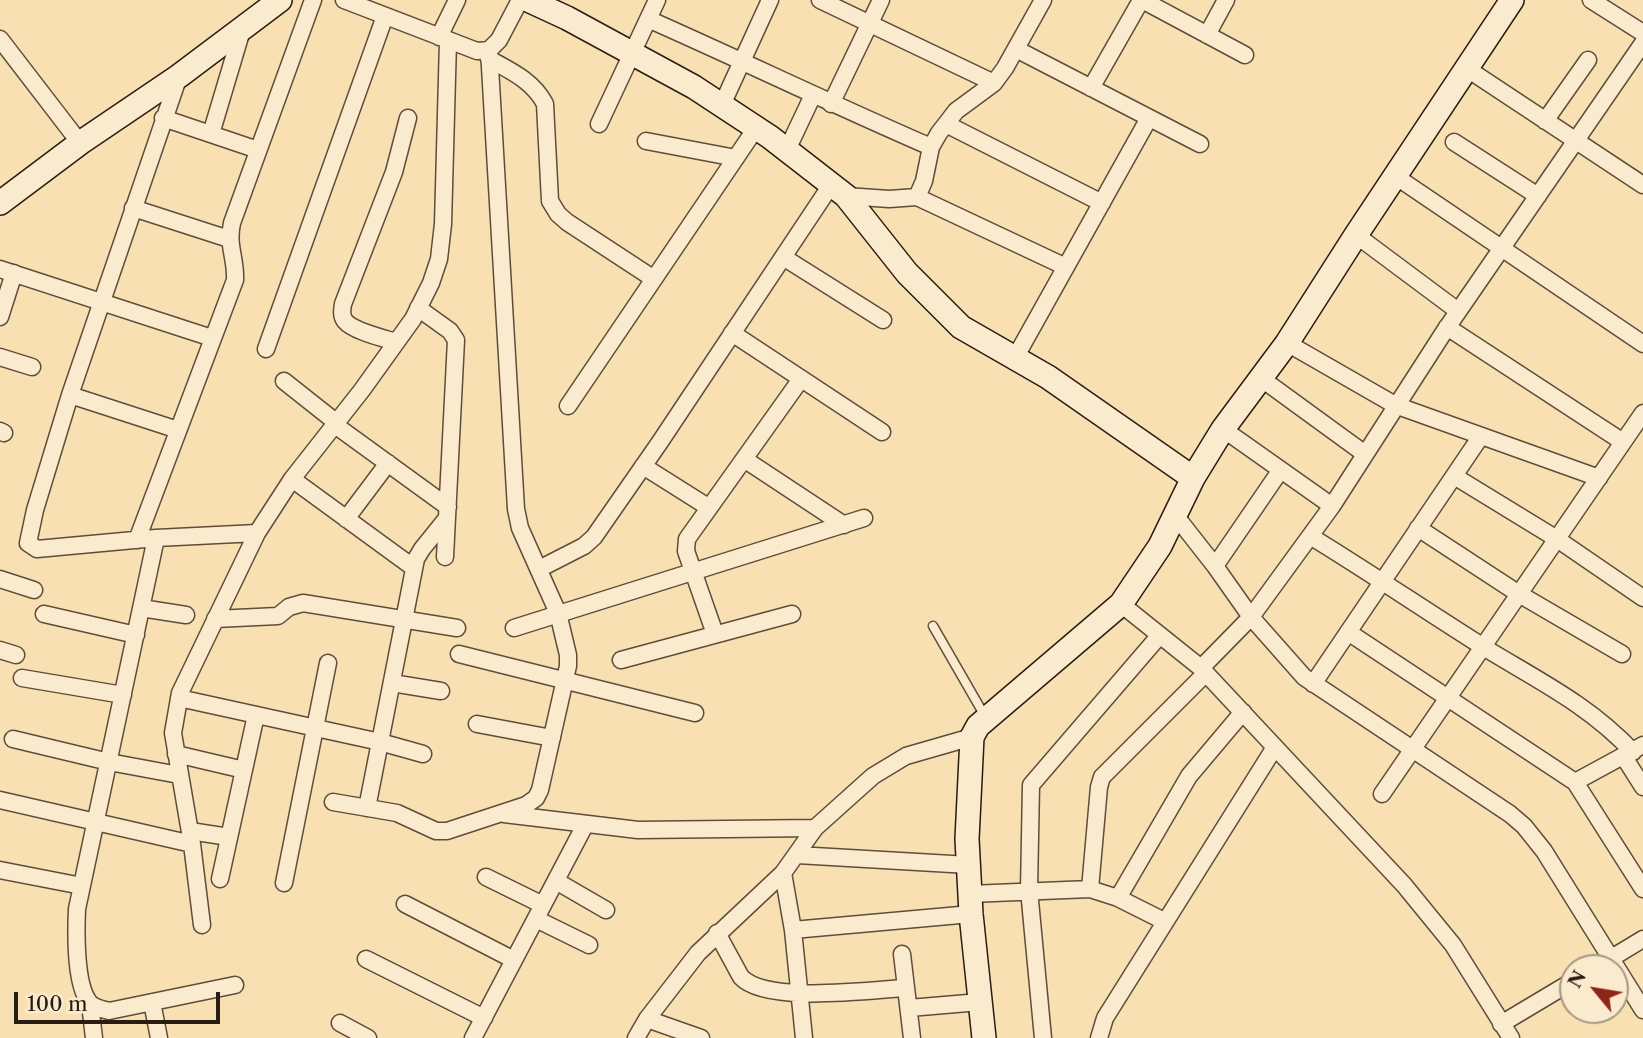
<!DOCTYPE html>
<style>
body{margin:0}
#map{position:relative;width:1643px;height:1038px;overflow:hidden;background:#f8e0b3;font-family:"Libre Caslon Text",serif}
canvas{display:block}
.north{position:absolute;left:1559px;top:954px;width:70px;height:70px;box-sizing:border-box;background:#faebce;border:2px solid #a69882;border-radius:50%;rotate:300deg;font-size:19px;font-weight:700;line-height:28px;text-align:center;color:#291c11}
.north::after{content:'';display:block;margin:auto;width:24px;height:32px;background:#8f2418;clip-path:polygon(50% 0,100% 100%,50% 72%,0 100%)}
.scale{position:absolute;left:14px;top:992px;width:206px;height:32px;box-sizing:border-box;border:4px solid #291c11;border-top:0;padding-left:9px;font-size:21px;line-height:24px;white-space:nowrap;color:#291c11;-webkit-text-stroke:5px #faebce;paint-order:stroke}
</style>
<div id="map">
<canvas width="1643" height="1038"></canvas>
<div class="north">N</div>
<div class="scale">100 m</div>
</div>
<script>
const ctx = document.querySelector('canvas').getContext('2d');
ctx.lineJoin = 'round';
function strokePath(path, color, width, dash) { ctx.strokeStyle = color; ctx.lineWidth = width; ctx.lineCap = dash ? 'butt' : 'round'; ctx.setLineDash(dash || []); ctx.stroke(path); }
const lane = new Path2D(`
 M933 626 986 718`);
const street = new Path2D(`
 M344 0 477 51 489 50 499 40 520 0
 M820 0 994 83
 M1591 0 1643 33
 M648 19C743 61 836 106 931 147
 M1207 35 1226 0
 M439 37 457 0
 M0 39 80 143
 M1016 49 1200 144
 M489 59C511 71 533 81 545 104L550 201 558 214 567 222 654 279
 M1466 68 1643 185
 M179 76 70 395 35 510 28 543 37 549 156 538 257 533
 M1091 88 1140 2H1146L1245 55
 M831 104 881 0
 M722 105 770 0
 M163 118 258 150
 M1545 121 1588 60
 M599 124 657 0
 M946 124 1102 203
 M211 134 242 30
 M646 141 736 158
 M1454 142 1538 196
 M787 150 813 95
 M1395 176 1643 344
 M846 196 889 199 917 197 924 181 931 147 939 133 956 111 994 83 1005 68 1043 0
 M917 197 1066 267
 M133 208 229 239
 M1356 235 1458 311
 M783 257 883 320
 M0 269 212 338
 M418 308 450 331 456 340 445 557
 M0 317 14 273
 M1447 327 1623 442
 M732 333 882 432
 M396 342C383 338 353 331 345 321 341 316 342 310 343 304L394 172 408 118
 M1287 343 1395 405 1599 478
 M266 349 385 16
 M0 357 32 367
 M1015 358 1149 118
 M1262 379 1365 454
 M284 381 337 423
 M70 395 178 430
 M568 406 756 128
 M335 425 448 507
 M1223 429 1332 506
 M0 431 4 433
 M744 459 844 525
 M643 466 708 507
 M1454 476 1557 539 1643 598
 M292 479 414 568
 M1175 515 1215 566 1251 617 1304 677 1510 814 1524 826 1544 851 1643 1010
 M346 519 388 463
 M1418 528 1519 594 1622 654
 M1310 536C1369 572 1426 611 1485 648 1539 681 1589 705 1633 752
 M156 538 77 909C76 931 75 984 89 1002 94 1008 102 1009 109 1011L235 985
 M137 540 235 280C236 257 227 247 232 223L313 0
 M1215 566 1280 471
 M539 569 584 546 594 537 660 442 831 185
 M0 579 34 590
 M1121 604 1201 668 1404 885 1453 945 1511 1038
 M141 608 186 615
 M44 614 136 635
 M215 619 278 616 289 607 303 603 457 628
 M514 628 864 518
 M1348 632 1575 782 1643 889
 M715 634 686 551 687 539 801 379
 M0 650 16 655
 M459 654 695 713
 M621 660 792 614
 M1201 668 1251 617 1332 506 1444 332 1643 43
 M22 678 123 695
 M392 683 441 691
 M1313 684 1481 436
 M179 698 380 742 423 754
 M477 724 552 738
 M13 739 109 762 179 775
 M176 754 244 770
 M1624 757 1643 787
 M1575 782 1643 745
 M1382 794 1643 413
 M0 800 192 844
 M333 802 397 813 436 831H447L526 805 536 798 540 790 568 666V655L558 613 520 528 516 509 489 50
 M367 808 416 559 422 549 447 518
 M504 814 638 830 815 828
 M190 831 229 837
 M797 855 969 865
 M0 870 82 886
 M783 873 793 930 804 1038
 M486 877 543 905
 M220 879 256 715
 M556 881 606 910
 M284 883 328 663
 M1090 889 1099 787 1102 777 1206 673
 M970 894 1090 889 1118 898 1164 921
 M1118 898 1189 776 1243 712
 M405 904 514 960
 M536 919 589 945
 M202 925 192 844 173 733 180 693 257 533 292 479 362 390 413 319 431 283 439 259 443 224 448 41
 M793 930 971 914
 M717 933 741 977C766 1004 870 990 905 988
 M902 954 912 1038
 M366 959 484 1018
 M1595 968 1643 939
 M152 1002 159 1038
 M90 1004 94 1038
 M909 1008 980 1002
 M647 1019 701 1038
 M340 1023 368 1038
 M1501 1024 1573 981
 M473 1038 585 825
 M636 1038 647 1019 698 953 783 873 815 828 873 776 906 756 972 737
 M1043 1038 1029 890 1031 785 1160 635
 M1099 1038 1105 1018 1275 747`);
const secondary = new Path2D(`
 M528 0 567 18 694 87 770 137 846 196 907 273 961 327 1048 377 1193 478
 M0 203 80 143 179 76 280 0
 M984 1038 971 914 967 839 972 737 978 726 1121 604 1160 546 1193 478 1223 429 1287 343 1356 235 1512 0`);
strokePath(lane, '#5d4d3a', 11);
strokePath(street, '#5d4d3a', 19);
strokePath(secondary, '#291c11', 26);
strokePath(lane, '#faebce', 8);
strokePath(street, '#faebce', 16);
strokePath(secondary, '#faebce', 23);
</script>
